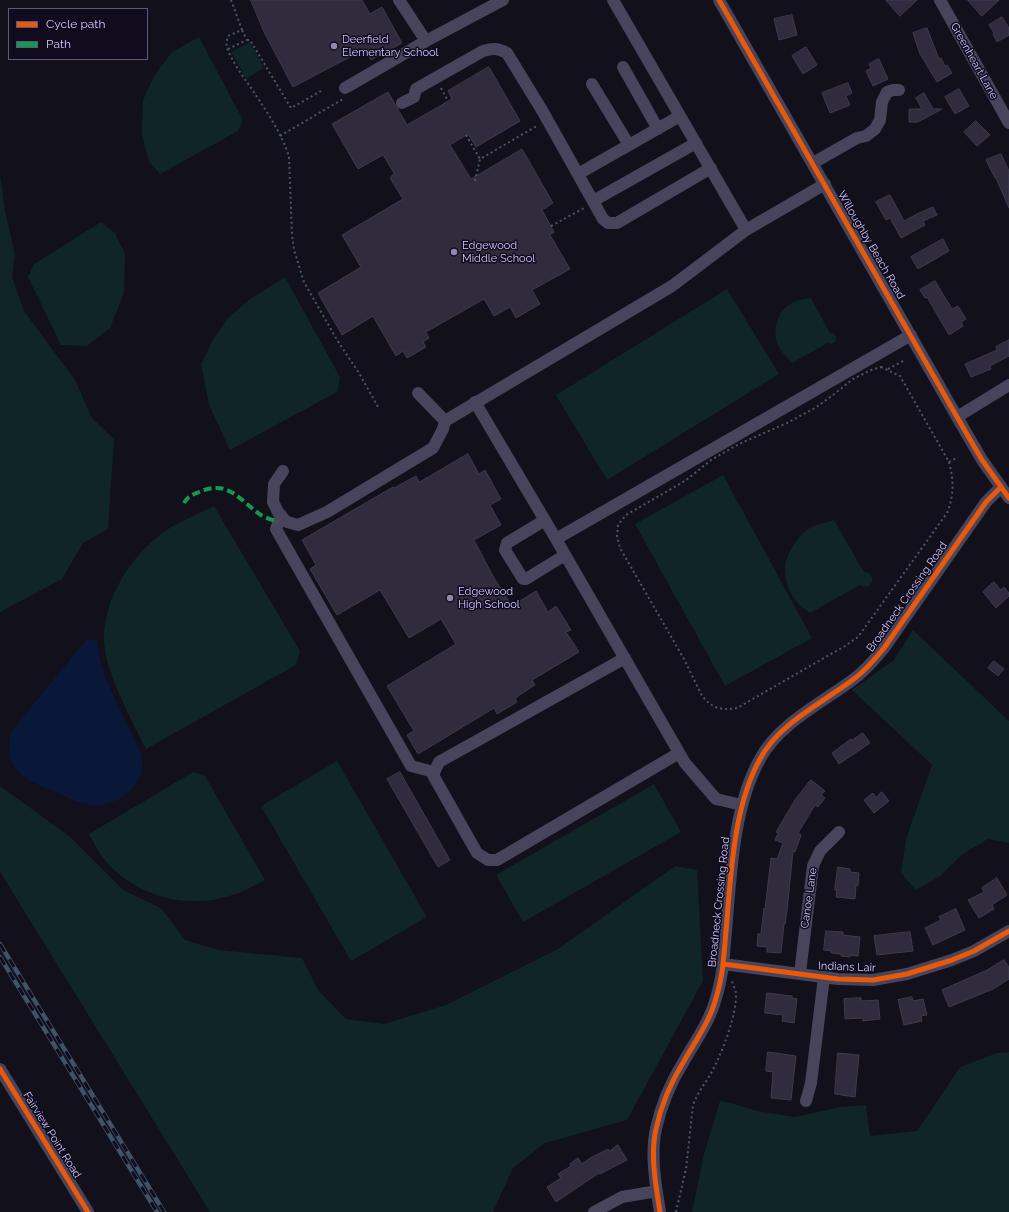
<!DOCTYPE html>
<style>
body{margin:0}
#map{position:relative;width:1009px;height:1212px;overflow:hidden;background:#12101a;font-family:Raleway,sans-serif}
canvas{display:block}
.legend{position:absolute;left:8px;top:8px;width:140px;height:52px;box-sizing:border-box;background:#100c1e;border:1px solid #5e5878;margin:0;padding:5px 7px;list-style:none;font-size:12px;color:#d2c9ff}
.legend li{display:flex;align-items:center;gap:8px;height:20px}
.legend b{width:20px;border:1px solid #5e5878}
</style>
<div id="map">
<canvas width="1009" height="1212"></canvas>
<ul class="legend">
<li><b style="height:5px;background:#e8590c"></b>Cycle path</li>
<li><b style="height:5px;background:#139951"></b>Path</li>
</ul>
</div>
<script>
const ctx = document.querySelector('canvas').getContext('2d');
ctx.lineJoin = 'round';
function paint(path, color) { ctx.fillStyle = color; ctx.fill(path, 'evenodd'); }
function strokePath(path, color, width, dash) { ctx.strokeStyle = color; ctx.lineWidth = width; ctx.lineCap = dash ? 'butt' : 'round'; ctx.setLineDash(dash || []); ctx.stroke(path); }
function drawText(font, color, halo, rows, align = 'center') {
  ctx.font = font + ' Raleway,sans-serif'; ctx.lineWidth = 3; ctx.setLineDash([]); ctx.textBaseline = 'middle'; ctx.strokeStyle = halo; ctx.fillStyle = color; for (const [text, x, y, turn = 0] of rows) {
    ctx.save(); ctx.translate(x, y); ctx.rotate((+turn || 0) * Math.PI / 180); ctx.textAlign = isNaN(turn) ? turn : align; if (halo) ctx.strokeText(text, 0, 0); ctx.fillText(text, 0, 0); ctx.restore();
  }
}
const green = new Path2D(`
 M199 37 243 120 238 131 160 174 149 162 142 135 143 100 154 76 172 52Z
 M250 42 264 68 246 79 231 52Z
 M0 174 5 211 15 254 12 277 24 311 75 380 92 418 114 439 108 529 83 543 62 579 0 612Z
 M101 222 115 233 125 254 124 293 110 328 87 346 61 345 28 277 34 264Z
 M285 277 340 377 337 392 230 450 209 405 201 364 214 338 228 318 250 299Z
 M727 289 779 374 607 480 556 395Z
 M811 298 830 333H833L836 336V339L835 342 831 344 828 343 792 363C788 358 783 354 780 349 772 336 775 318 785 308 792 301 802 299 811 298Z
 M723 475 812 638 725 686 635 524Z
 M214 506 300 651 296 665 146 749C132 720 110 681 105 651 98 606 130 555 165 531 180 521 198 514 214 506Z
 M834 520 864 572 869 573 872 577V582L869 586 863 587 860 585 810 613C806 610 801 607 798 603 789 594 784 578 785 565 786 556 796 540 803 533 811 525 824 523 834 520Z
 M913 630 1009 721V843L988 839 963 854 939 877 916 890 901 873 906 839 932 765 852 690 894 660Z
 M337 761 427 917 351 961 261 806Z
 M193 772 205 776 265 880C253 886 242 893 229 896 188 909 141 897 111 867 101 857 95 845 89 834Z
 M654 784 681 832 523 922 496 875Z
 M0 786 69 836 123 890 161 908 185 940 219 950 302 958 318 990 346 1019 384 1024 446 1005 558 949 675 866 697 870 703 981 627 1120 545 1143 513 1168 493 1212H210L0 872Z
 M1009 1052V1212H692L704 1154 720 1101 731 1103 757 1111 795 1117 840 1107 866 1105 870 1136 917 1131 960 1067 997 1053Z`);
const water = new Path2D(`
 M87 639 97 640C100 672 115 699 129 728 133 737 140 748 142 758 143 767 141 778 136 784 124 800 106 808 86 804 75 802 64 796 55 792 24 779 0 769 12 730Z`);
const building = new Path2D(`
 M251 0H362L370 14 382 7 402 43 371 60 365 49 293 87 264 32Z
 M886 0H917L900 16Z
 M968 0H999L982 16Z
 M792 15 797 35 779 40 774 19Z
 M1002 17 1009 28V35L997 42 993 34 994 33 989 25Z
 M927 28 939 59 941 58 945 66 947 65 952 73 937 82 920 54 913 33Z
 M806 47 817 65 803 74 792 56Z
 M879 59 888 79 873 86 866 71 871 68 869 64Z
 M489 67 520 121 476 147 468 134 450 145 471 179 522 149 553 203 542 210 554 232 550 235 570 269 532 290 540 304 516 318 510 307 494 316 484 299 426 332 429 338 423 342 426 347 407 358 403 351 396 356 373 316 342 335 318 293 361 267 342 235 403 199 390 178 394 173 383 155 358 169 332 124 388 92 407 125 452 99 448 91Z
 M848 83 852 93 846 96 850 105 830 113 822 93Z
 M959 89 969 106 955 114 945 97Z
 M924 93 933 109H942L918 122H909V109H922L916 98Z
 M976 121 990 135 977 146 964 132Z
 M1001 154 1009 171V208L996 178H995L986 160Z
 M890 195 904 221 919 213 933 207 937 215 923 221 925 225 901 238 890 218 886 220 876 202Z
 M943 239 949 251 918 269 911 257Z
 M935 281 952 309 958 306 966 319 961 322 963 326 949 335 927 297 925 298 920 290Z
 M1009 340V356L990 366 991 369 971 377 965 364 997 350 996 347Z
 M468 454 479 474 485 470 501 499 490 505 501 525 474 540 494 578 512 606 536 591 548 612 556 606 571 630 566 632 579 652 532 680 535 685 515 698 517 702 497 714 494 708 418 754 407 735 414 731 387 686 456 644 441 619 409 638 380 590 337 615 310 569 316 565 302 540 393 487 394 488 416 476 419 482Z
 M994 582 1001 590 1004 587 1009 593V596L996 608 983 592Z
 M994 661 1004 669 998 676 988 668Z
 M863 733 870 743 839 764 832 753 851 739 852 740Z
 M400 772 450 860 438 867 387 779Z
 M811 780 825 791 821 795 825 798 818 807 815 805 798 833 801 835 795 852 793 851 787 911 785 924H784L781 953 767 952V947L757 946 758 934H761L764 908 765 909 771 858 777 859 783 843 775 840 778 833 776 832 795 800Z
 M882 792 889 801 874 813 864 800 873 793 876 797Z
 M838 867 850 869V872L859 873 858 886 856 885 855 899 836 897 837 890H835Z
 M997 878 1007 895 992 905 994 909 979 918 968 900 984 892 982 888Z
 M956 909 965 930 933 945 925 928 941 920 939 917Z
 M826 931 843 932V935L860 937 858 956 851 955 850 957 841 956V954L831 953V951L824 950Z
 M910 932 913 951 877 955 874 936Z
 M1004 960 1009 967V979L993 989 949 1007 942 990 987 970Z
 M767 993 792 996V998L797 999 794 1023 782 1021 783 1015 765 1013Z
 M912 997 913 1001 923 999 927 1015 921 1016 922 1021 904 1025 898 1000Z
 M861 998V1001L878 1000 880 1019 863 1021V1018L845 1019 844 999Z
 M768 1052 796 1056 791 1100 771 1098 773 1072 766 1071Z
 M838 1053 859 1055 855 1097 835 1094Z
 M618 1145 627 1160 600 1174 599 1173 556 1202 547 1187 561 1178 558 1174 571 1166 570 1164 578 1158 582 1164 590 1158 608 1149 609 1151Z`);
const path = new Path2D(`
 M231 0 242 30 228 36C227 40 226 44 227 48 232 61 241 74 249 85 262 104 283 135 289 157L292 235 294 250 304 282 337 340 359 373 378 407
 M247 40H250L291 108 321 91
 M228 49 247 40 242 30
 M441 88 448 101
 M466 135 480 159
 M280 136 343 99
 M475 181 480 159 537 126
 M551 226 584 208
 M881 367 900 376 949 462C954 480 954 496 947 513L858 637 845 646 737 708C722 711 710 708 701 694L684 659 620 548 617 536 618 525 626 515 685 481 711 460 739 444 787 423 815 408 833 395 853 379 871 370Z
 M888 369 903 361
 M949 462 958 457
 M676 1212 686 1169 693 1105C697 1094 704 1085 710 1075 721 1056 737 1015 736 993 735 989 733 985 732 981`);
const minor = new Path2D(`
 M399 0 426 41 503 0
 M613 0 746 230
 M719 0 957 417 982 460 1009 498
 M940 0 1009 123
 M623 67 658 129
 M592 84 629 145
 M345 88 426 41
 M402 103 414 97 416 89 483 51C493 48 498 48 507 53L543 112 603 219 608 223H617L711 168
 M813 163 857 138 866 136 875 129 880 120 882 102 887 92 893 90H899
 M578 174 680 116
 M593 201 696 143
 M418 393 445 421
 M475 402 556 539 685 763 716 799 742 805
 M957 417 1009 385
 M283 471 274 484 273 502 279 514 287 522 298 525 327 512 433 448 443 429 445 421 672 286 746 230 825 184
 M281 515 276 529 411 766 434 772
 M545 520 507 543 505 550 523 579H526L565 555
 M556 539 911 335
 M625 658 439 762 433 775 477 853 488 860H497L679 753
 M723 964 838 979 873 980 907 974 952 960 974 951 1009 931
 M800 973 813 866 820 851 839 832
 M0 1069 88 1212
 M806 1101 811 1083 824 977
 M594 1212 622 1197 657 1191
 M660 1212C656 1187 650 1154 656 1129 661 1105 671 1082 684 1061 696 1040 710 1021 716 998 723 976 724 954 726 931 731 876 733 807 760 759 779 723 824 702 855 678 866 670 875 659 884 648L986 502 1001 487`);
const rail = new Path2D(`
 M0 944 164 1212
 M0 957 157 1212`);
const quiet = new Path2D(`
 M184 503C188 496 192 495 199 492 229 479 239 500 261 515 266 518 273 520 278 522`);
const cycleway = new Path2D(`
 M719 0 957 417 982 460 1009 498
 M723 964 838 979 873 980 907 974 952 960 974 951 1009 931
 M0 1069 88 1212
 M660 1212C656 1187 650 1154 656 1129 661 1105 671 1082 684 1061 696 1040 710 1021 716 998 723 976 724 954 726 931 731 876 733 807 760 759 779 723 824 702 855 678 866 670 875 659 884 648L986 502 1001 487`);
const markers = [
 [334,46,4,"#8f88af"],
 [454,252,4,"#8f88af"],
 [450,598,4,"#8f88af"]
];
const poiNames = [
 ["Deerfield",342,40],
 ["Elementary School",342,53],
 ["Edgewood",462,246],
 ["Middle School",462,259],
 ["Edgewood",458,592],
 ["High School",458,605]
];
const streetNames = [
 ["Greenheart Lane",974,61,61],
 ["Willoughby Beach Road",871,245,60],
 ["Broadneck Crossing Road",907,597,-55],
 ["Canoe Lane",809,898,-82],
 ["Broadneck Crossing Road",719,902,-84],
 ["Indians Lair",847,967,2],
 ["Fairview Point Road",52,1135,58]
];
paint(green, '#0f2526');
paint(water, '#091738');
paint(building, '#302c3e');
strokePath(building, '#3e3a4f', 1);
strokePath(path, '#4a5866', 2, [2, 3]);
strokePath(minor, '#47445b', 12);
strokePath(rail, '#405265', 4.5);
strokePath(rail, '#100c1e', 3, [9]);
strokePath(quiet, '#139951', 4, [8, 4]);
strokePath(cycleway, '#e8590c', 5);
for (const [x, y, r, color] of markers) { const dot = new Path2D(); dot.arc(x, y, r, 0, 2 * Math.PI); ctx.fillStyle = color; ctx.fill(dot); strokePath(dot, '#100c1e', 1.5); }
drawText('11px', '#d2c9ff', '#100c1e', poiNames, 'left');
drawText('11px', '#d2c9ff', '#100c1e', streetNames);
</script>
